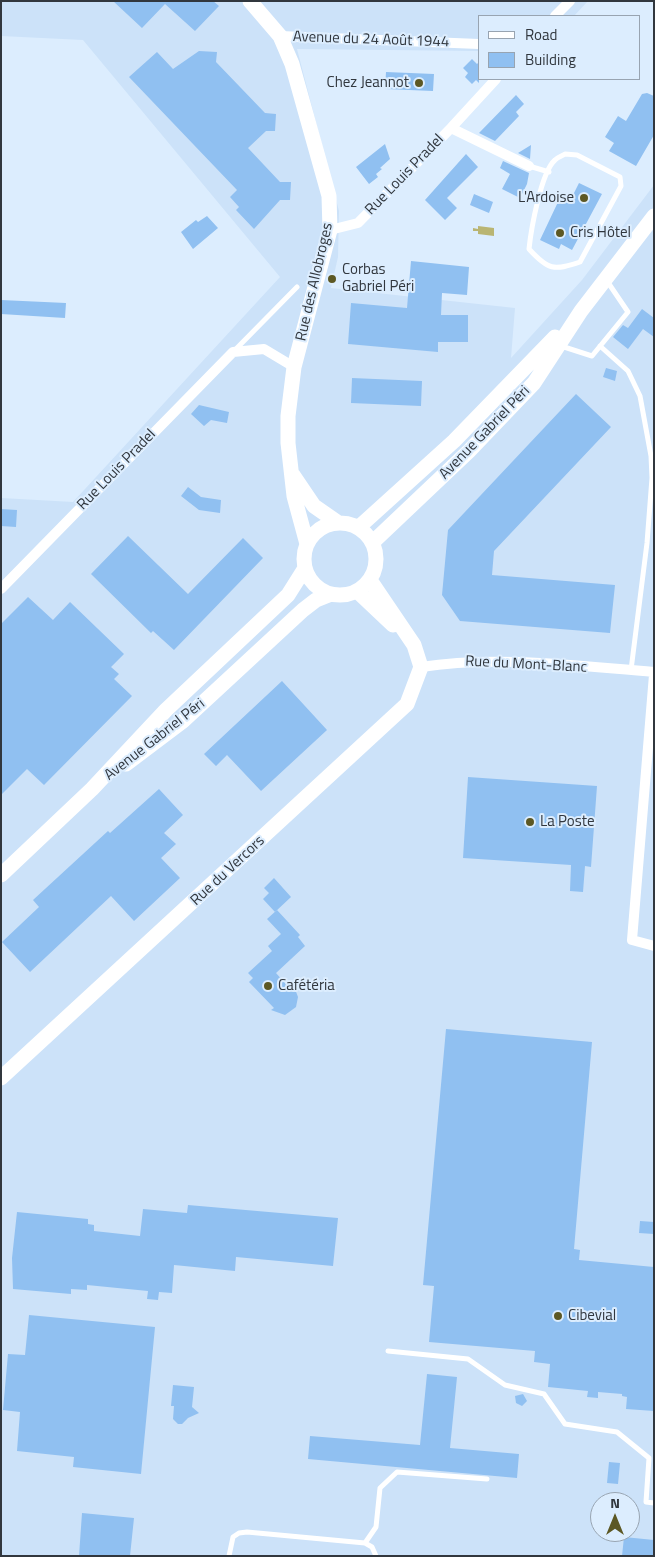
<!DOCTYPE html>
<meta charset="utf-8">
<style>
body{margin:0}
#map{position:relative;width:655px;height:1557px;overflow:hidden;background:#dcedfe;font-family:"Titillium Web",sans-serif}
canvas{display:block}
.frame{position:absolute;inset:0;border:2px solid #31373e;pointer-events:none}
.legend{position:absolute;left:478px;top:15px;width:162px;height:65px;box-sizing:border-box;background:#dcedfe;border:1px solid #98a4b1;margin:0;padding:6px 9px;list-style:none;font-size:15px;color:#31373e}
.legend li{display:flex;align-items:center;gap:10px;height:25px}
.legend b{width:25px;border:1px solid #98a4b1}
.north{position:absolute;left:590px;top:1492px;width:50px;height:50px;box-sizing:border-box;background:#dcedfe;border:1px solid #98a4b1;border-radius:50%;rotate:0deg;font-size:14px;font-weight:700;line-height:20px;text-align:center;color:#31373e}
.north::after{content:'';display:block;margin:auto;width:18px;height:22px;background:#5c5824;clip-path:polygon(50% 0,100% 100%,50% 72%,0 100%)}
</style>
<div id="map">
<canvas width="655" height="1557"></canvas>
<div class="frame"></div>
<ul class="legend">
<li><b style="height:6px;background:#fff"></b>Road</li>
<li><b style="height:14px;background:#90c0f1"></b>Building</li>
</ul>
<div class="north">N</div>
</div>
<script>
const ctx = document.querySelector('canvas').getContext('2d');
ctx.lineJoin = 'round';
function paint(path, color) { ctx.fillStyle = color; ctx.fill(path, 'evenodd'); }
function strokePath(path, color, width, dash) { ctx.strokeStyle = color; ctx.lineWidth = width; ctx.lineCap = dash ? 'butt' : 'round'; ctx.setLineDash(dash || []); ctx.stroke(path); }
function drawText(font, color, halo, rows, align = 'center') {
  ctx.font = font + ' "Titillium Web",sans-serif'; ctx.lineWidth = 4; ctx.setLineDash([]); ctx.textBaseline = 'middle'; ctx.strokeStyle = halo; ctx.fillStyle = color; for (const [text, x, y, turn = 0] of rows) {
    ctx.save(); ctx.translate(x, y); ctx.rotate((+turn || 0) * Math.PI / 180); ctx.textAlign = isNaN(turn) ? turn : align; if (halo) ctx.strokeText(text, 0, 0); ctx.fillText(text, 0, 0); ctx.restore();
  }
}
const built = new Path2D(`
 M1 1H588L574 16H479V51L297 49 339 211 338 257 331 288 515 308 511 358 582 280 654 185V1556H1V498L73 502 280 277 83 40 1 36ZM600 1502H630V1532H600Z`);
const water = new Path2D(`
 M478 226 494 228V236L478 234V231H473V228L478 229Z`);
const building = new Path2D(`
 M113 1H213L219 6 195 31 165 4 142 28Z
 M199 51 217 52 216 62 265 113 276 114 275 131H266L248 148 280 182H291L290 200H280L254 229 236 210 239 207 230 197 237 190 129 77 157 52 173 69Z
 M472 59 477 64 479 62V83L476 80 472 84 465 77 468 73 463 68Z
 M386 72 434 74 433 91 385 89Z
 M647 93 654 96V135L636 166 609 151 614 143 605 137 618 116 626 121 642 94Z
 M516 95 524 104 516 112 519 116 495 141 479 133Z
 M385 144 390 159 380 168 382 169 376 174 378 177 369 184 356 167Z
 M531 145 530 159 518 153Z
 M466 154 478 167 447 198 457 208 445 220 425 200Z
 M503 161 529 173 527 184 520 198 502 189 510 174 500 168Z
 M579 183 602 194 572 250 561 244 559 249 540 240 558 202 562 204 565 197 571 199Z
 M474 194 493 202 489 213 470 205Z
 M207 216 218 228 193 249 181 232 196 220 198 222Z
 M411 261 469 267 467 295 442 293 441 315H468V342H438V352L348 344 351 303 407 308Z
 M1 300 66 303 65 318 1 314Z
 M642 309 654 318V337L643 329 628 349 613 337 623 325 628 328Z
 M606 368 617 371 615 381 603 377Z
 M352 378 422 381 421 406 351 403Z
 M576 394 611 427 494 551 492 575 615 585 610 633 460 621 442 595 448 530Z
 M199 405 229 412 227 423 211 420 204 426 191 414Z
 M188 487 201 497 221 500 220 513 199 510 181 496Z
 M1 509 17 510 16 527 1 526Z
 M128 536 188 594 243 538 263 558 174 650 153 631 151 633 91 574Z
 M28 597 53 620 70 602 124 654 111 667 119 674 114 679 132 696 44 785 27 769 1 795V624Z
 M282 681 327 730 261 791 227 755 216 766 204 754Z
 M468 777 597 786 591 867 585 866 583 892 570 891 571 865 463 858Z
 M159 789 183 815 164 833 176 844 161 858 180 878 134 921 111 896 30 972 2 942 39 907 33 900 108 831 110 833Z
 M274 878 291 897 275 912 263 899 269 893 264 888Z
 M277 910 300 935 298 937 305 946 276 973 292 991 295 989 298 997 296 1007 285 1015 271 1010 274 1008 249 982 253 978 248 973 272 951 268 946 281 934 267 919Z
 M446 1029 592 1042 574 1249 580 1250 579 1260 654 1267V1411L626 1409 627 1397 622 1396V1394L598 1392V1398L587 1397 588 1391 548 1387 550 1364 534 1362 535 1351 429 1342 434 1286 423 1285Z
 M188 1205 338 1218 333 1266 236 1257 235 1271 174 1265 172 1293 159 1292 158 1300 147 1299 148 1291 87 1285V1290L71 1289V1294L13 1289 12 1258 17 1212 88 1219V1224L94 1225V1231L140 1236 143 1209 187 1213Z
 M640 1221 654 1222V1234L639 1233Z
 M29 1315 155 1327 141 1474 73 1467 74 1457 17 1451 20 1412 3 1410 8 1354 25 1355Z
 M427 1374 457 1377 450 1448 519 1454 517 1478 308 1459 310 1436 420 1445Z
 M173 1385 194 1387 192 1407 199 1413 188 1418 182 1424H178L173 1419 174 1406H171Z
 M523 1394 527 1401 522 1406 516 1403 515 1396Z
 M609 1462 620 1463 618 1484 607 1483Z
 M82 1513 134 1518 130 1556H79Z
 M624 1537 654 1540V1556H622Z`);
const lane = new Path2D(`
 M565 154 577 155 620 177 621 186 580 262C554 271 548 270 529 249 531 230 541 172 555 160 558 157 562 156 565 154Z
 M529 166 549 172
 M561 346 592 356 628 312 607 281
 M600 346 628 371 640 396 651 456 652 478 647 543 631 670
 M235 350 297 287
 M388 1351 468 1359 505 1385 544 1394 565 1424 617 1432 649 1458 646 1502 654 1503
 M365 1543 376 1527 380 1488 397 1472 487 1479
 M229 1556 233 1537 239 1533 247 1532 365 1543 372 1547 376 1556`);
const street = new Path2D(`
 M555 16 570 1
 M280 36 479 44
 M451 128 529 166
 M330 230 358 223 451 128 496 79
 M1 589 233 352 264 349 294 367
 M421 667C498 655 577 666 654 672
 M654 675 632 940 654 946`);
const secondary = new Path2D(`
 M250 1 280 36 292 64 329 196 330 230 294 367 288 416V443L294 496 307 544
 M293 475 314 506 337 522
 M304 559a36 36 0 1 1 72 0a36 36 0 1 1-72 0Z
 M359 527 454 441 555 337
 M373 542 469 451 534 383 581 311 654 216
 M357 591 393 625
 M126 764 183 721 303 610 316 600 331 594
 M1 875 92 789 166 710 288 595 305 568
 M1 1078 407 704 421 667 414 645 370 580`);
const markers = [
 [419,83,5,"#5c5824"],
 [584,198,5,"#5c5824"],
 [560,233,5,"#5c5824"],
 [332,279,5,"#5c5824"],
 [530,822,5,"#5c5824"],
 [268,986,5,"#5c5824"],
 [558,1316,5,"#5c5824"]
];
const streetNames = [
 ["Avenue du 24 Août 1944",371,40,2],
 ["Rue Louis Pradel",405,175,-46],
 ["Rue des Allobroges",315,282,-77],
 ["Avenue Gabriel Péri",485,433,-46],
 ["Rue Louis Pradel",117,470,-46],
 ["Rue du Mont-Blanc",526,665,3],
 ["Avenue Gabriel Péri",155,740,-38],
 ["Rue du Vercors",228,871,-43]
];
const poiNames = [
 ["Chez Jeannot",409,83,"right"],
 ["L'Ardoise",574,198,"right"],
 ["Cris Hôtel",570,233],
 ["Corbas",342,270],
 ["Gabriel Péri",342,287],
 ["La Poste",540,822],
 ["Cafétéria",278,986],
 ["Cibevial",568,1316]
];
paint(built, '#cce2f9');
paint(water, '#b9b573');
paint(building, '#90c0f1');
strokePath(lane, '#fff', 5);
strokePath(street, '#fff', 10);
strokePath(secondary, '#fff', 15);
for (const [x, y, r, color] of markers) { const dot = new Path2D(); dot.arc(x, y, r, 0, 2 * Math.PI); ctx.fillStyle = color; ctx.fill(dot); strokePath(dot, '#dcedfe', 2); }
drawText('15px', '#31373e', '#dcedfe', streetNames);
drawText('15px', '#31373e', '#dcedfe', poiNames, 'left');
</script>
